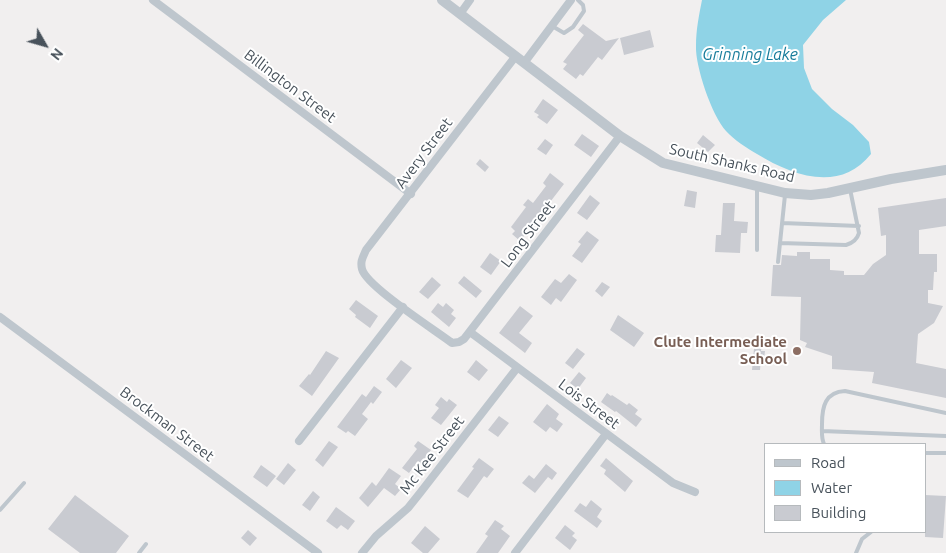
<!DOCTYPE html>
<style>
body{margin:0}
#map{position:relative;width:946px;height:553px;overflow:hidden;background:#f1efef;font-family:Ubuntu,sans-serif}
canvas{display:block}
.legend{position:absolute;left:764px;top:443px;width:162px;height:90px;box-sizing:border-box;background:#fff;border:1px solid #b6babd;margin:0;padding:6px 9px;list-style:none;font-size:15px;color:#48525b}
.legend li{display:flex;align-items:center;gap:10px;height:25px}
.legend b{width:25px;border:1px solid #b6babd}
.north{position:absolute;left:20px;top:20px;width:50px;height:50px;-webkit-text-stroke:4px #fff;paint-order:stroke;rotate:128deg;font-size:14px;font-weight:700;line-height:20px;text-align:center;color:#48525b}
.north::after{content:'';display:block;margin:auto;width:18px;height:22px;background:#48525b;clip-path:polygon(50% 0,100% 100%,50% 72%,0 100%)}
</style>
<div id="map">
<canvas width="946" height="553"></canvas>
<ul class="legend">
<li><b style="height:6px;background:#bec6cd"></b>Road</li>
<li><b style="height:14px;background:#8fd3e6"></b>Water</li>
<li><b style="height:14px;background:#c9cbd1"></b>Building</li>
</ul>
<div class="north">N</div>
</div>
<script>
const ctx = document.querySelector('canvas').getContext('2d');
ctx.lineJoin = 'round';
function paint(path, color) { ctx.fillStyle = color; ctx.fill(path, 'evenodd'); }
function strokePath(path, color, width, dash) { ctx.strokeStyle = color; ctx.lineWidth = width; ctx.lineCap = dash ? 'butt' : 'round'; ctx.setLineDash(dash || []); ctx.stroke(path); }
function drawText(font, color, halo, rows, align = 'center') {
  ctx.font = font + ' Ubuntu,sans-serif'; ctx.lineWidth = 4; ctx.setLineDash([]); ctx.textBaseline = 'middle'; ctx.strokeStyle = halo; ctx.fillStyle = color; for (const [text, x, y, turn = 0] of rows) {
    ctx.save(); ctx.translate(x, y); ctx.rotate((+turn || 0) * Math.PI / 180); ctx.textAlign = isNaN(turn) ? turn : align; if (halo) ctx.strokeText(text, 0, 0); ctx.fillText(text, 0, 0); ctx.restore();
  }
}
const water = new Path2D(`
 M702 0H846L823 20 803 45 804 68 812 89 832 109 853 125 869 142 871 154C840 193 793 176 757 154 747 148 734 140 726 131 712 116 695 66 696 46 696 30 699 15 702 0Z`);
const building = new Path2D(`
 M583 24 606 41 619 38 602 60 598 57 583 76 580 74 576 79 563 69 567 64 563 62 584 35 578 30Z
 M650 30 654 47 624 55 620 38Z
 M543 99 558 110 547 124 537 117 539 115 534 112Z
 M582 134 599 146 591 157 574 145Z
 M703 135 715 145 708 152 697 143Z
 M545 139 553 145 546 155 537 149Z
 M480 159 489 167 485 172 476 164Z
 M550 173 564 184 520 241 512 234 515 231 511 227 526 207 523 205 528 199 533 203 546 186 543 183Z
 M687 190 697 192 695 208 684 206Z
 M590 195 600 203 587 220 577 213Z
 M946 198V226L919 230V254H937V272H934L933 290H928V303L943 306 934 323 918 334 916 363 946 369V398L872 383 874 372 832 369V356L805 347 807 343 800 340 801 297 771 296 773 265H781L782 255 797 256V252H810V259H830V270L844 271V275H864L873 264 886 255V235L881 236 878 208Z
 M723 203H735L734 221 748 222 747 233H741L740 253 715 252 716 235H721Z
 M587 231 599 240 582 263 572 256 581 244 578 242Z
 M490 253 501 261 491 275 480 267Z
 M569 274 577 280 561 302 556 298 551 305 541 297 555 279 561 283Z
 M464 276 482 291 476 298 458 283Z
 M432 277 441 285 428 299 419 292Z
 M602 282 610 287 602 297 595 291Z
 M356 300 378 316 370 328 355 317 356 315 349 309Z
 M438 303 443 307 446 303 454 310 451 314 456 318 449 327 431 312Z
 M520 306 533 316 519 333 532 343 525 353 499 333Z
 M618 315 644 333 634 347 610 330Z
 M755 338 762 339 761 351H765L764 359 761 358 760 370H752Z
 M577 348 585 354 573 369 565 363Z
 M326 351 339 358 312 396 299 386 309 374 310 375Z
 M401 360 412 368 396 388 386 379Z
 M476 360 488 370 479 381 467 372Z
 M579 372 586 378 578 389 570 383Z
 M374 386 382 392 373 404 371 402 362 414 368 419 355 436 348 431 346 433 337 427 362 394 366 397Z
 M607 393 611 396 612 395 627 405 629 403 638 410 635 414 642 419 636 427 616 411 615 412 601 402Z
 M441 397 447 402 449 399 457 405 441 425 431 418 439 408 435 405Z
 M547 404 559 414 556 419 563 424 557 432 550 427 546 432 533 422Z
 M499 416 509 423 498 437 488 430Z
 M329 441 338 447 323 467 315 460Z
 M418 441 431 450 421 464 418 461 409 473 402 468 417 449 414 446Z
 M479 458 494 469 487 478 484 476 468 498 457 491 474 468 472 467Z
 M606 458 633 481 625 492 604 474 606 470 600 466Z
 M288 463 296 470 284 485 276 479Z
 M546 464 557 473 552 480 548 477 535 493 522 483 529 475 534 479Z
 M261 465 276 476 267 487 253 477Z
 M389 468 401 476 395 484 401 489 395 496 384 488 368 507 359 498 372 482 376 486Z
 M313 491 320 497 310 511 302 505Z
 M75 495 129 536 116 553H80L48 529Z
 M925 495 946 496 943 538 925 537Z
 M591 500 602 509 597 517 602 521 597 528 574 511 580 503 586 507Z
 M336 507 355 521 348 530 341 525 337 529 326 521Z
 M495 520 504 526 501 529 510 536 498 553H476L488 536 485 534Z
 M565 525 575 533 572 536 577 540 570 550 555 538Z
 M425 526 440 539 428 553H423L411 543Z
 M248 530 257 538 250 546 241 538Z`);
const service = new Path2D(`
 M552 26 564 33 573 27 584 11 583 5 578 0
 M782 223 859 226
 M780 243 846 245C853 243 857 240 859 233L850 189
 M757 250V188
 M778 262 785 195
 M822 431 946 436
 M824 444C821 437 822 431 822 424 822 407 825 392 845 391L946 413
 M925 453H946
 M0 510 24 483
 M139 553 146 544
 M856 553 862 539 871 532`);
const minor = new Path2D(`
 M153 0 411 194
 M460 14 470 0
 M515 57 366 250C363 257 360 261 362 269 366 286 435 330 452 343L459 342 464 339 620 136
 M524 63 571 0
 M0 317 318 553
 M470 332 673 483 695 492
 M299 441 403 307
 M362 553 376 536 408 508 420 493 517 368
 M515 553 606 434`);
const tertiary = new Path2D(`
 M442 0 620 136 663 163 785 193 811 195 828 193 891 179 946 170`);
const markers = [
 [797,351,5,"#8d6e63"]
];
const streetNames = [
 ["Billington Street",290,86,37],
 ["Avery Street",424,153,-53],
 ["South Shanks Road",732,163,13],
 ["Long Street",528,234,-53],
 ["Lois Street",589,404,37],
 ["Brockman Street",167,424,37],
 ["Mc Kee Street",432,455,-52]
];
const educationNames = [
 ["Clute Intermediate",787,342],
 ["School",787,359]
];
const waterNames = [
 ["Grinning Lake",750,55]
];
paint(water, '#8fd3e6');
paint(building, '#c9cbd1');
strokePath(service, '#bec6cd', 4);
strokePath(minor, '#bec6cd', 8);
strokePath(tertiary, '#bec6cd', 10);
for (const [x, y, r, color] of markers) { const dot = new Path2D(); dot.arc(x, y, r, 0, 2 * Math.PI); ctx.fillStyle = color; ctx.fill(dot); strokePath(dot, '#fff', 2); }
drawText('15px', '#48525b', '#fff', streetNames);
drawText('bold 15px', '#785e54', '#fff', educationNames, 'right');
drawText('italic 16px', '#157b9a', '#fff', waterNames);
</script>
